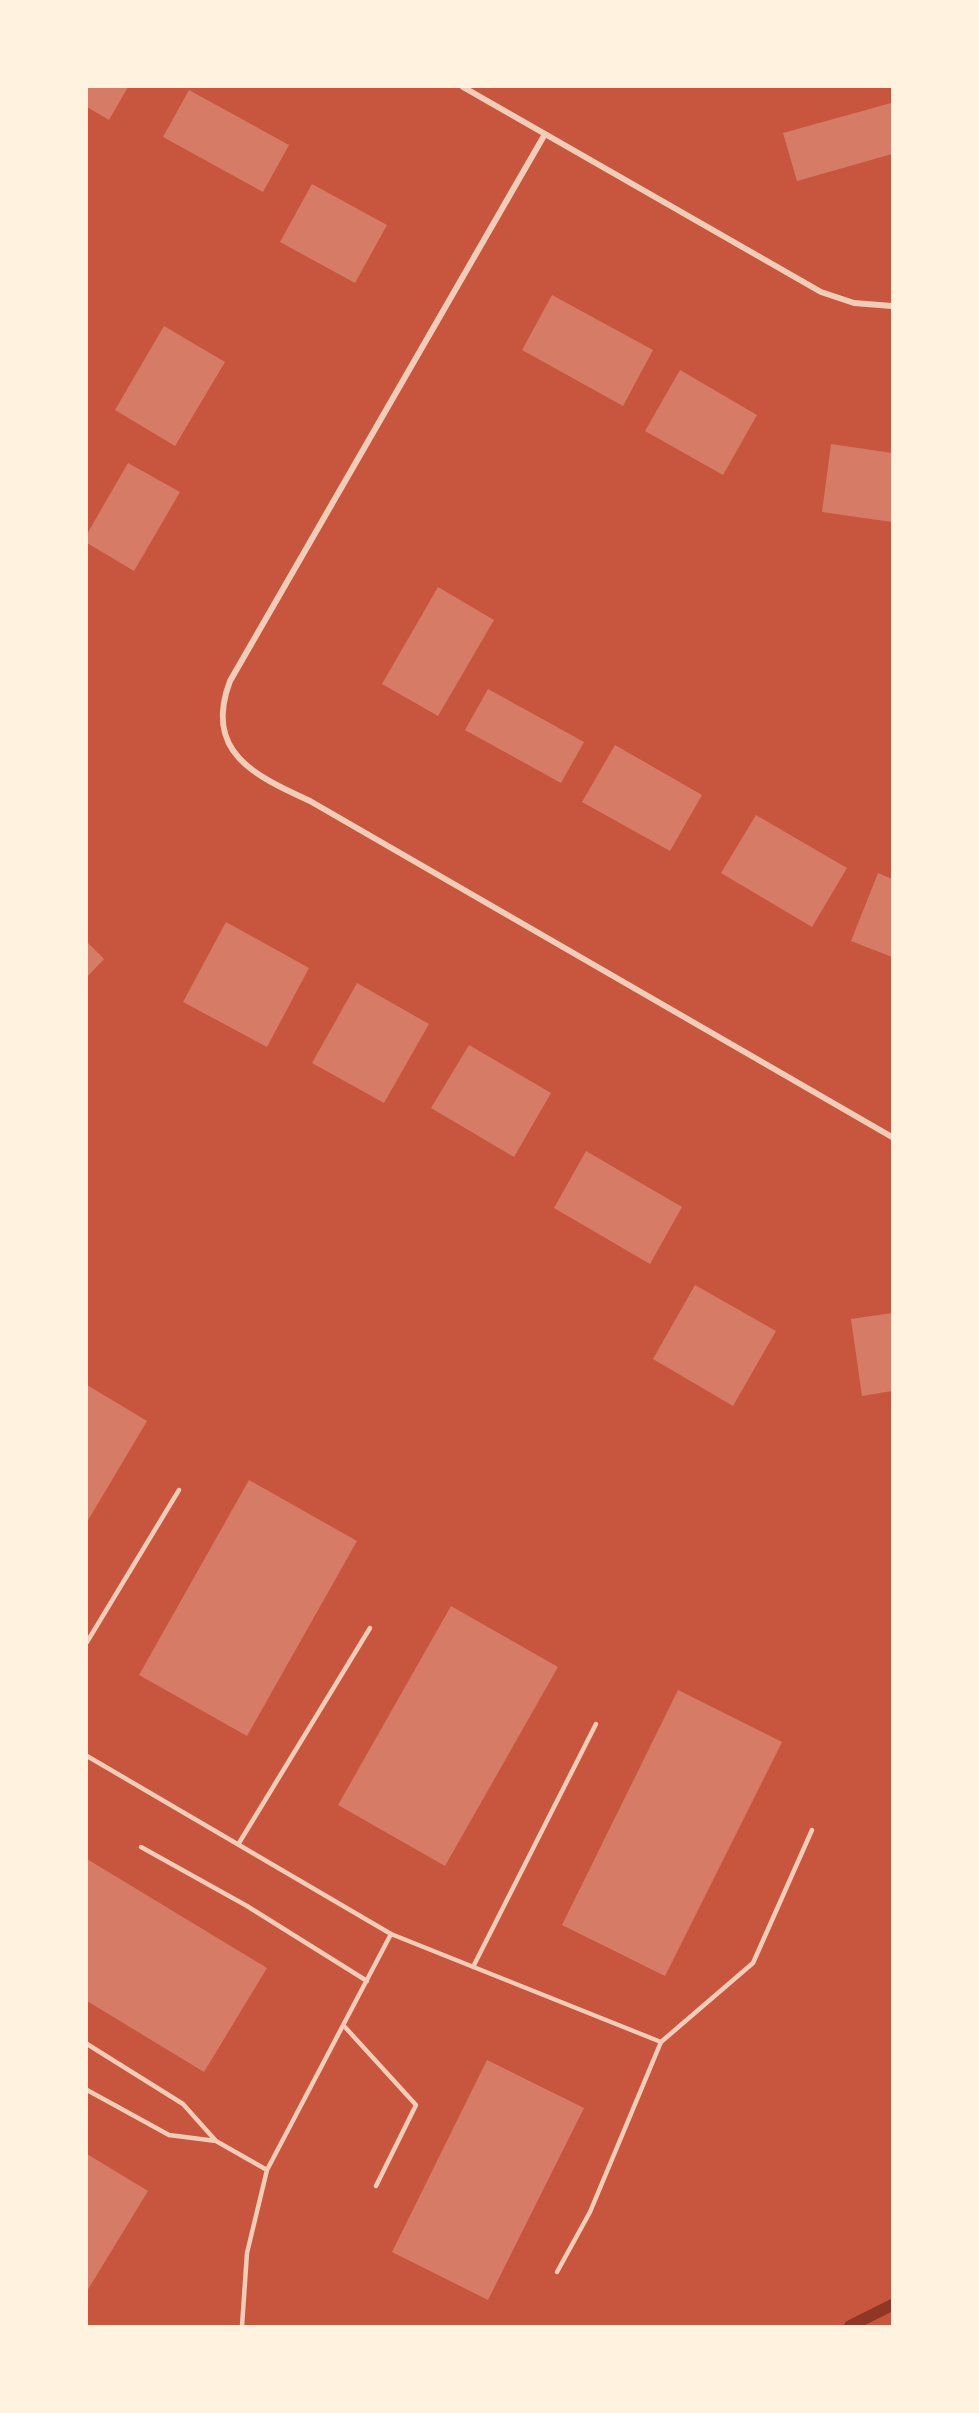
<!DOCTYPE html>
<style>
body{margin:0}
#map{position:relative;width:979px;height:2413px;overflow:hidden;background:#c8553d;font-family:"Noto Serif",serif}
canvas{display:block}
.frame{position:absolute;inset:0;border:88px solid #fff3e0;pointer-events:none}
</style>
<div id="map">
<canvas width="979" height="2413"></canvas>
<div class="frame"></div>
</div>
<script>
const ctx = document.querySelector('canvas').getContext('2d');
ctx.lineJoin = 'round';
function strokePath(path, color, width, dash) { ctx.strokeStyle = color; ctx.lineWidth = width; ctx.lineCap = dash ? 'butt' : 'round'; ctx.setLineDash(dash || []); ctx.stroke(path); }
function paint(path, color) { ctx.fillStyle = color; ctx.fill(path, 'evenodd'); }
const stream = new Path2D(`
 M850 2326 892 2305`);
const building = new Path2D(`
 M87 87H128L109 120 87 107Z
 M189 90 289 145 263 192 163 137Z
 M891 103 892 154 797 181 783 133Z
 M312 184 387 225 355 283 280 242Z
 M552 295 653 350 623 406 522 350Z
 M164 326 225 362 175 446 115 410Z
 M680 370 757 415 723 475 645 431Z
 M831 444 892 453V522L822 512Z
 M128 463 180 492 134 571 87 543V534Z
 M438 587 494 620 438 716 382 684Z
 M488 689 584 742 561 783 465 730Z
 M615 745 702 795 670 851 582 802Z
 M756 815 847 868 812 927 721 873Z
 M878 873 892 879V957L851 941Z
 M226 922 309 968 267 1047 183 1002Z
 M87 942 104 959 87 977Z
 M357 983 429 1024 384 1103 312 1063Z
 M469 1045 551 1093 514 1157 431 1108Z
 M586 1151 682 1207 650 1264 554 1208Z
 M695 1285 776 1331 733 1406 653 1359Z
 M892 1313V1391L862 1396 851 1319Z
 M87 1385 147 1421 87 1522Z
 M249 1480 357 1541 247 1736 139 1675Z
 M451 1606 558 1667 445 1866 338 1805Z
 M678 1690 782 1742 665 1976 562 1925Z
 M87 1859 267 1968 204 2072 87 2001Z
 M487 2060 584 2108 488 2300 392 2252Z
 M87 2154 148 2191 87 2291Z`);
const service = new Path2D(`
 M87 1642 179 1490
 M87 1756 391 1934 267 2170 247 2253 242 2326
 M239 1843 370 1628
 M141 1847 247 1906 367 1981
 M391 1934 661 2042 590 2212 557 2272
 M473 1967 596 1724
 M344 2026 416 2105 376 2186
 M661 2042 753 1963 812 1830
 M87 2044 183 2104 216 2141 267 2170
 M87 2090 169 2135 216 2141`);
const minor = new Path2D(`
 M463 87 821 292 854 303 892 306
 M545 134 230 681C203 752 255 776 310 801L892 1137`);
strokePath(stream, '#8f3625', 12);
paint(building, '#d67c66');
strokePath(service, '#f1ccb7', 4.5);
strokePath(minor, '#f1ccb7', 6);
</script>
